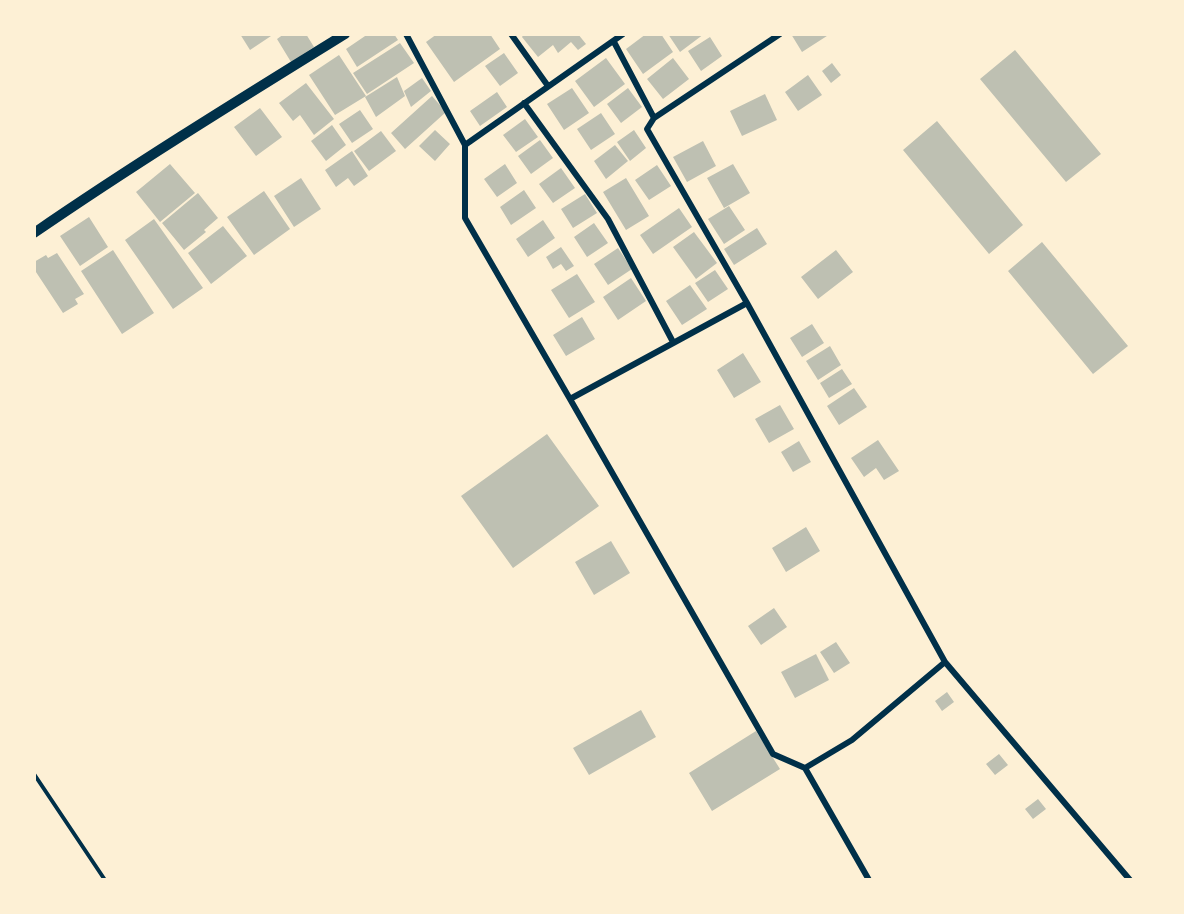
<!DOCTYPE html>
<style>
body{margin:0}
#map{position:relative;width:1184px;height:914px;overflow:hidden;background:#fdf0d5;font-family:"Asap Condensed",sans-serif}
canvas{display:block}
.frame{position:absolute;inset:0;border:36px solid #fdf0d5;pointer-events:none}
</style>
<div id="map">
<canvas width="1184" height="914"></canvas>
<div class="frame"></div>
</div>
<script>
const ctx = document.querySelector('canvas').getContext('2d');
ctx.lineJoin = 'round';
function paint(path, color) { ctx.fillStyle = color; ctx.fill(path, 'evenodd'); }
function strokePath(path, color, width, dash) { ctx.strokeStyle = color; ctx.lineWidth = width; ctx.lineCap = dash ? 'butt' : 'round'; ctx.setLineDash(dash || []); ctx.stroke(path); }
const building = new Path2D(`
 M240 34H270L271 36 250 50Z
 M284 34H306L314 47 291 62 277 39Z
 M368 34H394L398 40 357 67 346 49Z
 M437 34H490L500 49 454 82 426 42Z
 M524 34H578L586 44 578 50 571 42 558 53 553 45 538 57 522 37Z
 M646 34H661L673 52 643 74 626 49Z
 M668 34H704L680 52Z
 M791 34H830L802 52Z
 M710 37 722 56 701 71 688 51Z
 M400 43 414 63 367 94 353 73Z
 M1015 50 1101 154 1066 182 980 79Z
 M504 53 518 73 500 86 485 66Z
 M339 55 366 96 335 115 309 75Z
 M606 58 625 84 594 107 575 81Z
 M673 58 689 79 663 99 647 79Z
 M832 63 841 75 831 83 822 71Z
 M808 75 822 95 798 111 785 92Z
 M397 77 405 96 376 117 365 97Z
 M422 78 431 91 411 107 404 91Z
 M306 83 334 119 314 135 300 115 293 121 279 103Z
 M572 88 589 113 564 130 547 104Z
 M628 88 642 107 621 123 607 104Z
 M497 92 507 107 480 126 470 111Z
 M765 94 777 120 742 136 730 111Z
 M432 96 446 112 405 149 391 133Z
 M260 108 282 137 256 156 234 127Z
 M360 110 373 129 352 143 339 124Z
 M601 113 615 134 591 150 577 129Z
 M525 119 538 137 516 152 503 135Z
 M937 121 1023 225 989 254 903 150Z
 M332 125 346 145 326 161 311 141Z
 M435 130 450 144 435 161 419 146Z
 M634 130 646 148 630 161 617 142Z
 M381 131 396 151 369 171 354 151Z
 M540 140 553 158 531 174 518 156Z
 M703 141 716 166 687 182 673 157Z
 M615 145 628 161 606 179 594 161Z
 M352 151 368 176 354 186 348 178 336 187 325 170Z
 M170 164 195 193 160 222 136 192Z
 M505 164 517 183 497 197 484 179Z
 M733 164 750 193 724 208 707 178Z
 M657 165 671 186 649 200 635 180Z
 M561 168 575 188 553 203 539 184Z
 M301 178 321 209 294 227 274 196Z
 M626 178 649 216 626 230 603 192Z
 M524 190 536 208 511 225 500 207Z
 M264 191 290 229 254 255 227 217Z
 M198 193 218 218 204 230 206 232 184 250 162 223Z
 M585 194 597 213 573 228 561 209Z
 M729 206 745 230 724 244 708 219Z
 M679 208 692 227 653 254 640 235Z
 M89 217 108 247 80 266 60 236Z
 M154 219 203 288 173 309 125 240Z
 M543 220 555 238 528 257 516 239Z
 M594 223 608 243 587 257 574 237Z
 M223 226 247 256 211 284 188 253Z
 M757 228 767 244 734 265 724 249Z
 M694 232 717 263 696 279 673 247Z
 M1042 242 1128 346 1093 374 1008 271Z
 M561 247 574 266 566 271 561 264 553 269 546 257Z
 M618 248 632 269 608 285 594 264Z
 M113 250 154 313 122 334 81 271Z
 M836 250 853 272 818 299 801 277Z
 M57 253 84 294 75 299 78 304 63 313 34 269V262L46 255 48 258Z
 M715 270 728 289 708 302 695 283Z
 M577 274 595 302 569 318 551 290Z
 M631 278 646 301 618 320 603 297Z
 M690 285 707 309 682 325 666 301Z
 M582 317 595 339 566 356 553 335Z
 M812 324 824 343 802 357 790 338Z
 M830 346 841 365 818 380 806 361Z
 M743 353 761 382 734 398 717 370Z
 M842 369 852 384 829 398 820 383Z
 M854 388 867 407 839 425 827 406Z
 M780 405 794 429 769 443 755 419Z
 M547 434 599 506 513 568 461 496Z
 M878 440 899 471 884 480 876 468 864 477 851 458Z
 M799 441 811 462 793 472 781 452Z
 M806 527 820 551 786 572 772 548Z
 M611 541 630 573 594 595 575 562Z
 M774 608 787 627 761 645 748 626Z
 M836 642 850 663 834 673 820 652Z
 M816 654 829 680 795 698 781 672Z
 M947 692 954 702 942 711 935 701Z
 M641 710 656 737 589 775 573 748Z
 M756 731 780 769 712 811 689 773Z
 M999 754 1008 765 995 775 986 764Z
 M1038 799 1046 809 1033 819 1025 809Z`);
const path = new Path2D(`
 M34 774 105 880`);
const minor = new Path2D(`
 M406 34 465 145V218L570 399 773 754 805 768 852 740 945 662
 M511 34 548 86
 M614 42 654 118 647 129 747 303
 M524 103 608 219 673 342
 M654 118 780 34
 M465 145 623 34
 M570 399 747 303 945 662 1130 880
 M805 768 869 880`);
const tertiary = new Path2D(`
 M34 233C136 163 240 99 345 34`);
paint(building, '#bec0b2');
strokePath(path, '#003049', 4);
strokePath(minor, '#003049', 6);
strokePath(tertiary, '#003049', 10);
</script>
